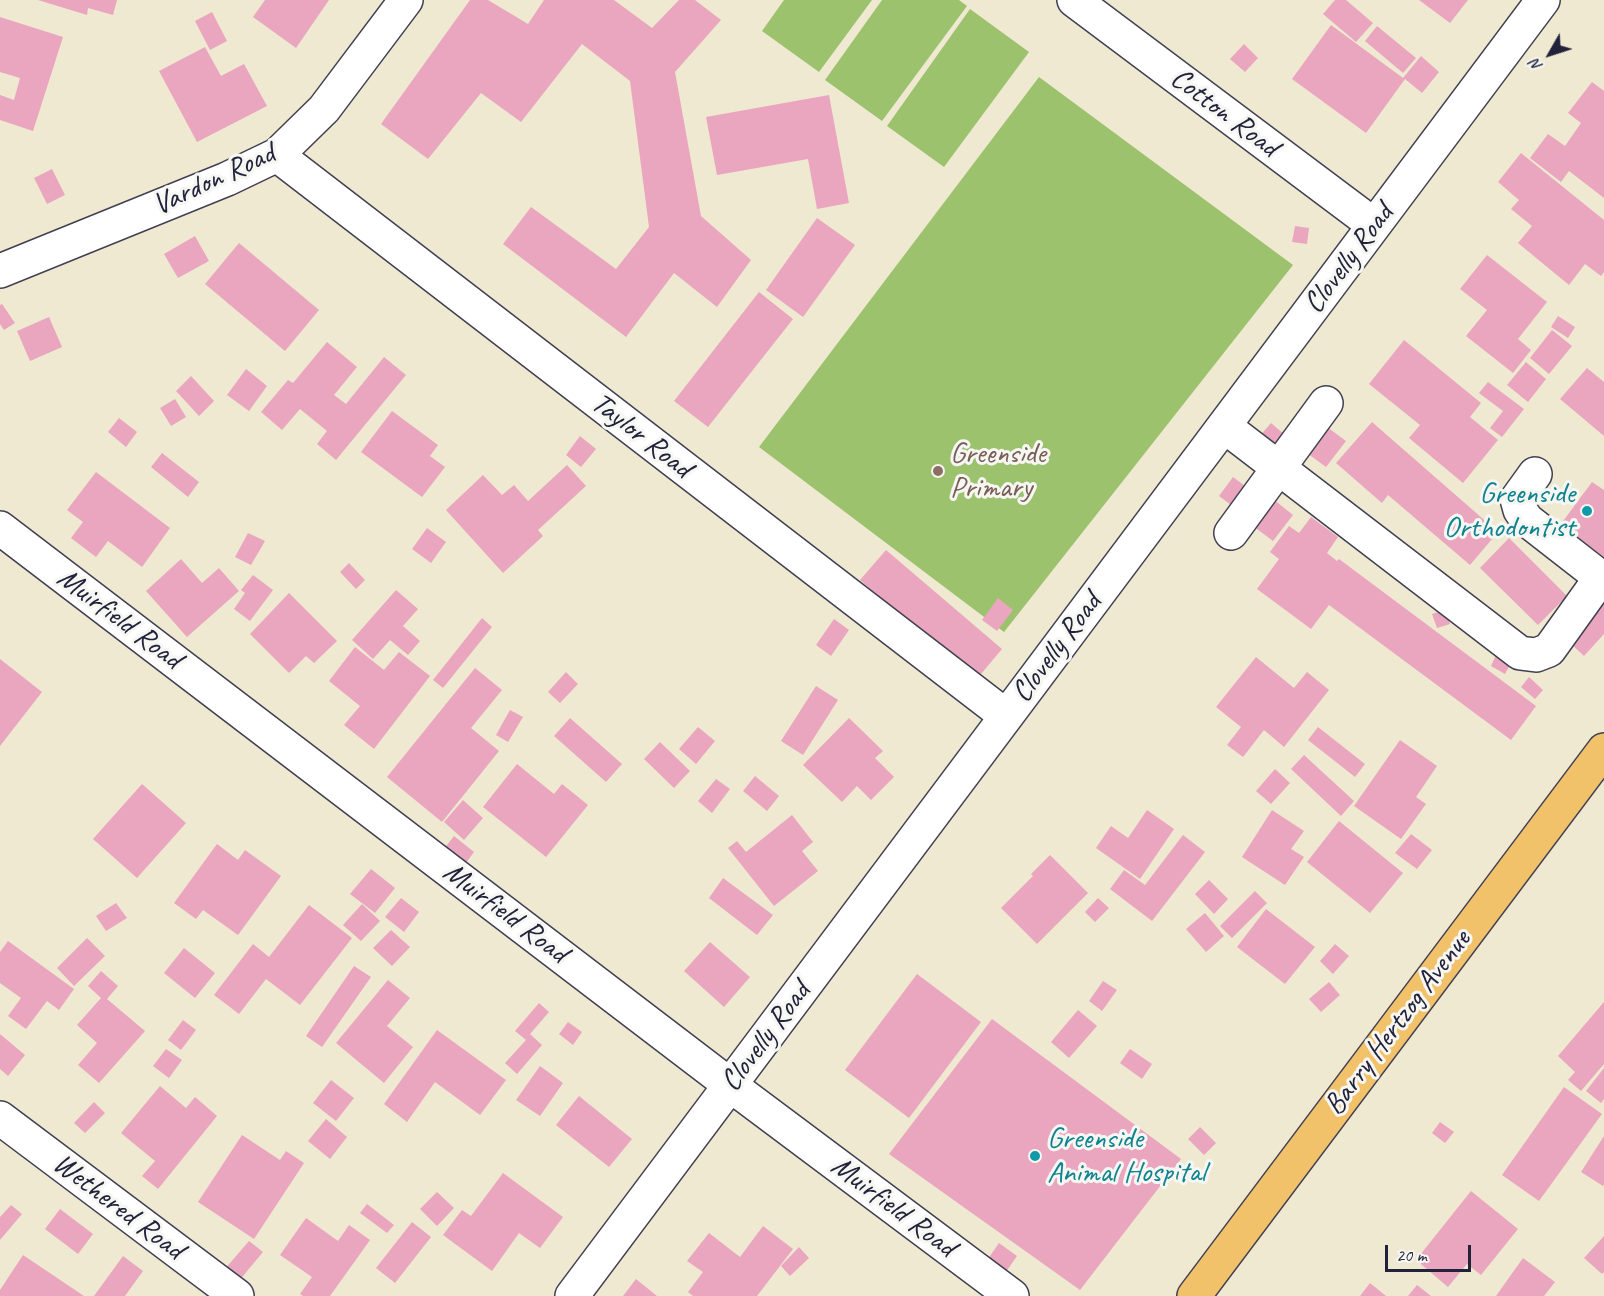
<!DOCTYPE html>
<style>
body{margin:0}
#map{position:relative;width:1604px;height:1296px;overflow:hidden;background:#efe9d2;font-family:Caveat,sans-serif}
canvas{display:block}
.north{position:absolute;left:1520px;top:24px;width:60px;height:60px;-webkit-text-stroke:4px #f6f6f2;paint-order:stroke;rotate:231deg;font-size:16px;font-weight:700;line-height:24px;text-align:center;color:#22223b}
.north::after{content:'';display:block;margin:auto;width:21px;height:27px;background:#22223b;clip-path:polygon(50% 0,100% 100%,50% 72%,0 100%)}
.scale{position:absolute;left:1385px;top:1245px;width:86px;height:27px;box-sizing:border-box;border:3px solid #22223b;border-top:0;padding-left:8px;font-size:18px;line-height:21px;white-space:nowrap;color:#22223b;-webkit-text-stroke:4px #f6f6f2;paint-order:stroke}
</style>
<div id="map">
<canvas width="1604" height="1296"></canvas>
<div class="north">N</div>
<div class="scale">20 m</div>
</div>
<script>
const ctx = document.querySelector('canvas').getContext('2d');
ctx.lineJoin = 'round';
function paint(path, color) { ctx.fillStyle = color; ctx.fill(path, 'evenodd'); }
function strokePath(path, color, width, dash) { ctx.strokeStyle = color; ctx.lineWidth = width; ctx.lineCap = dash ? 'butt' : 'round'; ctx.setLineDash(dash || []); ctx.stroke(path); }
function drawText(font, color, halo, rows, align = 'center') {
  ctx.font = font + ' Caveat,sans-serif'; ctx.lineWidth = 6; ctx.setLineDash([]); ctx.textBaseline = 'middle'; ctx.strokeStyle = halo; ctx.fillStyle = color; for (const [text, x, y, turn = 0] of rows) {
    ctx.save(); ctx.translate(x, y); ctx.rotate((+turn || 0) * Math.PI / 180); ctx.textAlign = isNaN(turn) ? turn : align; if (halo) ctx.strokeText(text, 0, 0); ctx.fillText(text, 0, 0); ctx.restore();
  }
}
const green = new Path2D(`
 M784 0H872L819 72 762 31Z
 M882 0H959L967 6 882 121 825 80Z
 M970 9 1029 52 944 167 887 126Z
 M1039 77 1293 265 1004 632 759 447Z`);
const building = new Path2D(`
 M38 0H117L113 15 88 8 87 15Z
 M265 0H329L296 48 253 17Z
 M470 0H488L528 24 544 0H614L652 28 679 0H695L721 20 675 72 701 216 751 260 717 307 674 273 626 337 503 244 531 207 616 269 649 227 630 81 582 44 521 122 481 93 428 159 381 124Z
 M1335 0H1346L1373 23 1356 42 1323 14Z
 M1419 0H1468L1450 23Z
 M212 12 227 41 210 50 195 21Z
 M0 17 63 37 33 131 0 120V95L14 100 20 78 0 72Z
 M1331 25 1403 78 1421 56 1439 72 1422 93 1405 79 1366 133 1292 79Z
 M1377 26 1416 58 1403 73 1365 41Z
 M1244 44 1258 58 1245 72 1230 59Z
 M205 47 221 76 244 64 267 106 197 142 159 71Z
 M1592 82 1604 91V198L1569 171 1561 182 1530 158 1548 134 1565 146 1581 123 1568 113Z
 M829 95 849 203 817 209 808 159 717 175 706 117Z
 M1521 153 1604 220V272L1601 276 1585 264 1569 285 1518 243 1532 226 1511 209 1519 200 1498 182Z
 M52 169 65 195 47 204 34 178Z
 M817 218 855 245 803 317 766 290Z
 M1295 226 1309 228 1307 244 1292 242Z
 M195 236 209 261 178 278 164 254Z
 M239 243 319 310 285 351 205 284Z
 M1487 255 1547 302 1518 339 1531 350 1513 373 1466 336 1487 310 1460 289Z
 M759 292 793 319 708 427 674 401Z
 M2 304 15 323 4 330 0 324V305Z
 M1558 316 1575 327 1568 338 1551 327Z
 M49 317 62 347 30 361 17 331Z
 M1552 330 1572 346 1549 374 1530 358Z
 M1404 340 1481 403 1470 417 1498 440 1463 483 1409 438 1420 425 1369 384Z
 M327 342 357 367 334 395 346 404 384 357 406 375 336 460 317 444 327 431 300 409 282 430 261 412 288 380 293 383Z
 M1526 362 1546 379 1528 402 1507 385Z
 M1587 368 1604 382V436L1560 399Z
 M246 369 267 386 249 411 227 395Z
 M191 376 214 401 199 416 176 391Z
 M1488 382 1524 409 1502 437 1490 428 1503 411 1479 393Z
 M175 399 186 417 171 426 160 408Z
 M392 411 438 445 430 456 445 467 422 497 361 452Z
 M119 418 137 432 126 447 108 432Z
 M1372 422 1498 532 1470 565 1388 495 1382 503 1336 463Z
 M1271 423 1285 435 1271 450 1258 438Z
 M1327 427 1346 441 1326 467 1307 453Z
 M580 436 596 449 581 467 566 455Z
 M162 453 199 482 188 497 151 467Z
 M567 465 586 486 538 530 543 536 503 573 446 510 483 475 502 495 514 485 528 501Z
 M96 472 170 528 142 567 108 541 96 557 71 538 83 522 67 510Z
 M1233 477 1253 492 1239 511 1219 496Z
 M1592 482 1604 490V569L1555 532Z
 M1273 499 1293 515 1273 541 1253 526Z
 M1311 517 1338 537 1327 553 1337 561 1339 559 1536 706 1511 740 1329 605 1311 629 1257 589 1279 559 1270 552 1289 526 1299 533Z
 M427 528 446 542 431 563 412 549Z
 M248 533 265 541 251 565 235 557Z
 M1509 538 1567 596 1538 625 1480 568Z
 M886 550 1002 649 976 680 860 580Z
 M181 559 202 583 219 568 239 591 187 637 146 591Z
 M349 563 365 580 356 589 340 572Z
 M253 575 273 590 250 621 234 609 245 593 241 590Z
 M396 590 418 609 403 626 420 641 408 655 390 640 373 659 352 640Z
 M289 593 337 641 314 663 306 656 289 673 250 634Z
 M998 598 1013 610 997 631 982 620Z
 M1604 598V634L1584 656 1566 639Z
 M1445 610 1450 624 1437 628 1432 614Z
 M482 618 492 627 443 688 433 680Z
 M834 619 849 630 831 656 816 645Z
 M355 647 384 670 399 652 430 676 374 749 344 725 360 706 329 681Z
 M1496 655 1511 663 1505 674 1491 666Z
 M1256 657 1294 688 1307 672 1329 690 1284 747 1264 730 1243 757 1227 745 1241 727 1216 707Z
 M0 659 42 692 0 746Z
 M475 668 502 690 471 728 499 751 442 822 387 777Z
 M566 672 578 684 560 703 548 692Z
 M1529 677 1543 690 1535 699 1521 687Z
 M816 686 838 700 803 755 781 741Z
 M510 710 523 717 508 742 496 735Z
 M570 718 622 764 606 782 554 736Z
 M849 718 883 751 875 758 894 777 871 800 857 786 842 802 803 765Z
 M698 727 715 741 696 764 679 749Z
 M1318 727 1365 764 1355 777 1308 740Z
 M1400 740 1437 766 1416 797 1426 804 1401 839 1354 806Z
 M660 742 690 771 674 788 644 759Z
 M1304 755 1354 801 1341 816 1291 769Z
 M517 764 554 794 562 784 588 805 546 857 483 807Z
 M1275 769 1290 783 1271 804 1256 791Z
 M755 776 779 796 767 811 743 791Z
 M716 779 730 789 712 813 698 801Z
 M142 784 186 823 137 878 93 839Z
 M463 800 483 818 464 840 444 822Z
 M1147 810 1174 829 1140 879 1096 848 1111 826 1128 838Z
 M1272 810 1304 831 1291 849 1304 857 1285 885 1242 857Z
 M792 815 813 842 802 851 818 871 774 906 728 848 737 841 746 852Z
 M1339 821 1403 873 1370 913 1307 862Z
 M1411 834 1432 850 1417 869 1395 853Z
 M1183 835 1205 852 1152 921 1110 889 1124 870 1145 885Z
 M454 836 474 852 457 875 436 859Z
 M217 844 238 860 245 850 281 876 238 935 203 910 196 919 174 903Z
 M1050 855 1088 893 1037 944 1001 908 1033 876 1031 874Z
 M371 869 395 888 375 913 350 894Z
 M723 878 773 915 757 935 709 898Z
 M1209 880 1228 899 1214 914 1195 894Z
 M1255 891 1267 903 1232 938 1220 926Z
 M401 898 419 912 404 932 385 917Z
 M1098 898 1109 908 1095 922 1085 912Z
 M116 903 127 918 106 931 96 916Z
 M362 904 380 921 361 941 343 925Z
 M309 905 352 938 300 1005 266 979 239 1014 214 995 253 944 269 957Z
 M1266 909 1315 947 1285 984 1237 947Z
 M1205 913 1224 936 1206 952 1186 929Z
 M391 930 410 947 392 966 373 948Z
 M87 938 105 956 74 986 57 968Z
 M8 941 74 989 59 1010 47 1001 26 1029 8 1016 21 998 0 983V952Z
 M710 942 750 977 724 1007 684 971Z
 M1335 944 1349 956 1333 974 1320 961Z
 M184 948 215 973 195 998 164 973Z
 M354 966 371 977 322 1047 306 1036Z
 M101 971 118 986 107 999 145 1031 99 1083 78 1065 97 1043 77 1025 101 998 88 986Z
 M917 974 981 1022 909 1118 845 1070Z
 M388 980 410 998 387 1026 413 1047 384 1083 336 1043Z
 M1103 981 1117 990 1102 1011 1089 1001Z
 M1329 982 1340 995 1321 1012 1309 999Z
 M1604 1002V1064L1581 1091 1568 1080 1575 1072 1558 1056Z
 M539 1003 549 1012 530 1034 542 1045 517 1074 505 1063 526 1040 515 1031Z
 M1078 1010 1097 1026 1069 1058 1051 1042Z
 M992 1019 1181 1159 1080 1290 889 1154Z
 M183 1020 196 1030 181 1050 168 1040Z
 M568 1022 582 1032 573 1045 559 1034Z
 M437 1030 506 1080 480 1115 435 1082 407 1122 384 1104Z
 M0 1034 25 1055 8 1076 0 1069Z
 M166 1049 182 1060 169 1078 153 1066Z
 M1130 1049 1152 1064 1142 1079 1120 1063Z
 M540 1066 563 1083 540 1116 516 1100Z
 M1604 1068V1099L1601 1103 1586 1091Z
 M331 1080 354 1098 336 1121 313 1103Z
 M160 1086 186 1108 195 1097 217 1116 158 1189 142 1176 155 1161 121 1133Z
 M1564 1087 1602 1114 1539 1201 1502 1175Z
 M579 1096 632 1139 609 1167 556 1125Z
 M94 1102 105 1113 85 1133 74 1123Z
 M326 1119 347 1137 330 1159 308 1141Z
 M1440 1122 1454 1132 1445 1143 1432 1133Z
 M1200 1127 1216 1143 1204 1155 1188 1139Z
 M242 1135 280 1160 286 1151 304 1163 254 1239 198 1202Z
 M1604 1136V1184L1603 1186 1581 1172Z
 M503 1173 563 1217 540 1248 519 1233 492 1271 443 1235 462 1210 471 1216Z
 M1471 1191 1518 1229 1481 1275 1467 1264 1448 1287 1416 1260Z
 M437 1192 454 1208 437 1226 420 1209Z
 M367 1204 394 1225 387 1233 360 1213Z
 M11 1205 22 1214 0 1240V1217Z
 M60 1209 93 1234 78 1254 45 1229Z
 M306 1218 338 1241 349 1225 370 1240 330 1296H303L300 1294 312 1277 280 1255Z
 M412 1222 431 1237 395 1283 376 1268Z
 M763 1226 793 1249 757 1296H693L688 1292 703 1272 687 1261 709 1233 740 1257Z
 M1604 1236V1272L1602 1274 1584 1258Z
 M249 1241 263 1252 238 1282 224 1270Z
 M999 1243 1017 1256 1001 1279 983 1266Z
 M799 1247 809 1258 790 1276 781 1266Z
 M23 1255 84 1296H0V1290Z
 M123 1256 143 1271 125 1296H94Z
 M1523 1258 1555 1282 1544 1296H1496Z
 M636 1279 657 1296H623Z
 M1370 1283 1386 1296H1360Z
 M1417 1285 1431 1296H1408Z`);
const minor = new Path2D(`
 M1074 0 1374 225
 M277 155 1006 716
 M0 271 227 179 277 155 324 109 406 0
 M1224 426 1520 653 1536 655 1549 650 1592 590
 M1535 474 1517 499 1520 510 1527 520 1604 580
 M0 528 730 1085 1012 1296
 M1231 533 1326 403
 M0 1118 237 1296
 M572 1296 1543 0`);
const major = new Path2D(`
 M1194 1296 1604 750`);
const markers = [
 [938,471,6,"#8d6e63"],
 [1587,511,6,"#0f9aa8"],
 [1035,1156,6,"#0f9aa8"]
];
const streetNames = [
 ["Cotton Road",1224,113,37],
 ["Vardon Road",214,180,-25],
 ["Clovelly Road",1349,259,-53],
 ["Taylor Road",641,436,38],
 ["Muirfield Road",119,619,37],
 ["Clovelly Road",1057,648,-53],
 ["Muirfield Road",505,913,37],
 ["Barry Hertzog Avenue",1398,1023,-53],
 ["Clovelly Road",766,1037,-53],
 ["Wethered Road",118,1207,37],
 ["Muirfield Road",893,1207,37]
];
const educationNames = [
 ["Greenside",950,454],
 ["Primary",950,488]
];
const cultureNames = [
 ["Greenside",1575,494],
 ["Orthodontist",1575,528],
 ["Greenside",1047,1139,"left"],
 ["Animal Hospital",1047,1173,"left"]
];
paint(green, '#9dc26d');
paint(building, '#e9a6be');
strokePath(minor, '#414052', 36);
strokePath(major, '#414052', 36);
strokePath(minor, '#fff', 33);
strokePath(major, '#f2c26a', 33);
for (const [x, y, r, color] of markers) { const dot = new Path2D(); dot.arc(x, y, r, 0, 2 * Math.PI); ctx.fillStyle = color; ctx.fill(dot); strokePath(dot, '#f6f6f2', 2); }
drawText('30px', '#22223b', '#f6f6f2', streetNames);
drawText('30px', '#785e54', '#f6f6f2', educationNames, 'left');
drawText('30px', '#0d838f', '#f6f6f2', cultureNames, 'right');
</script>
